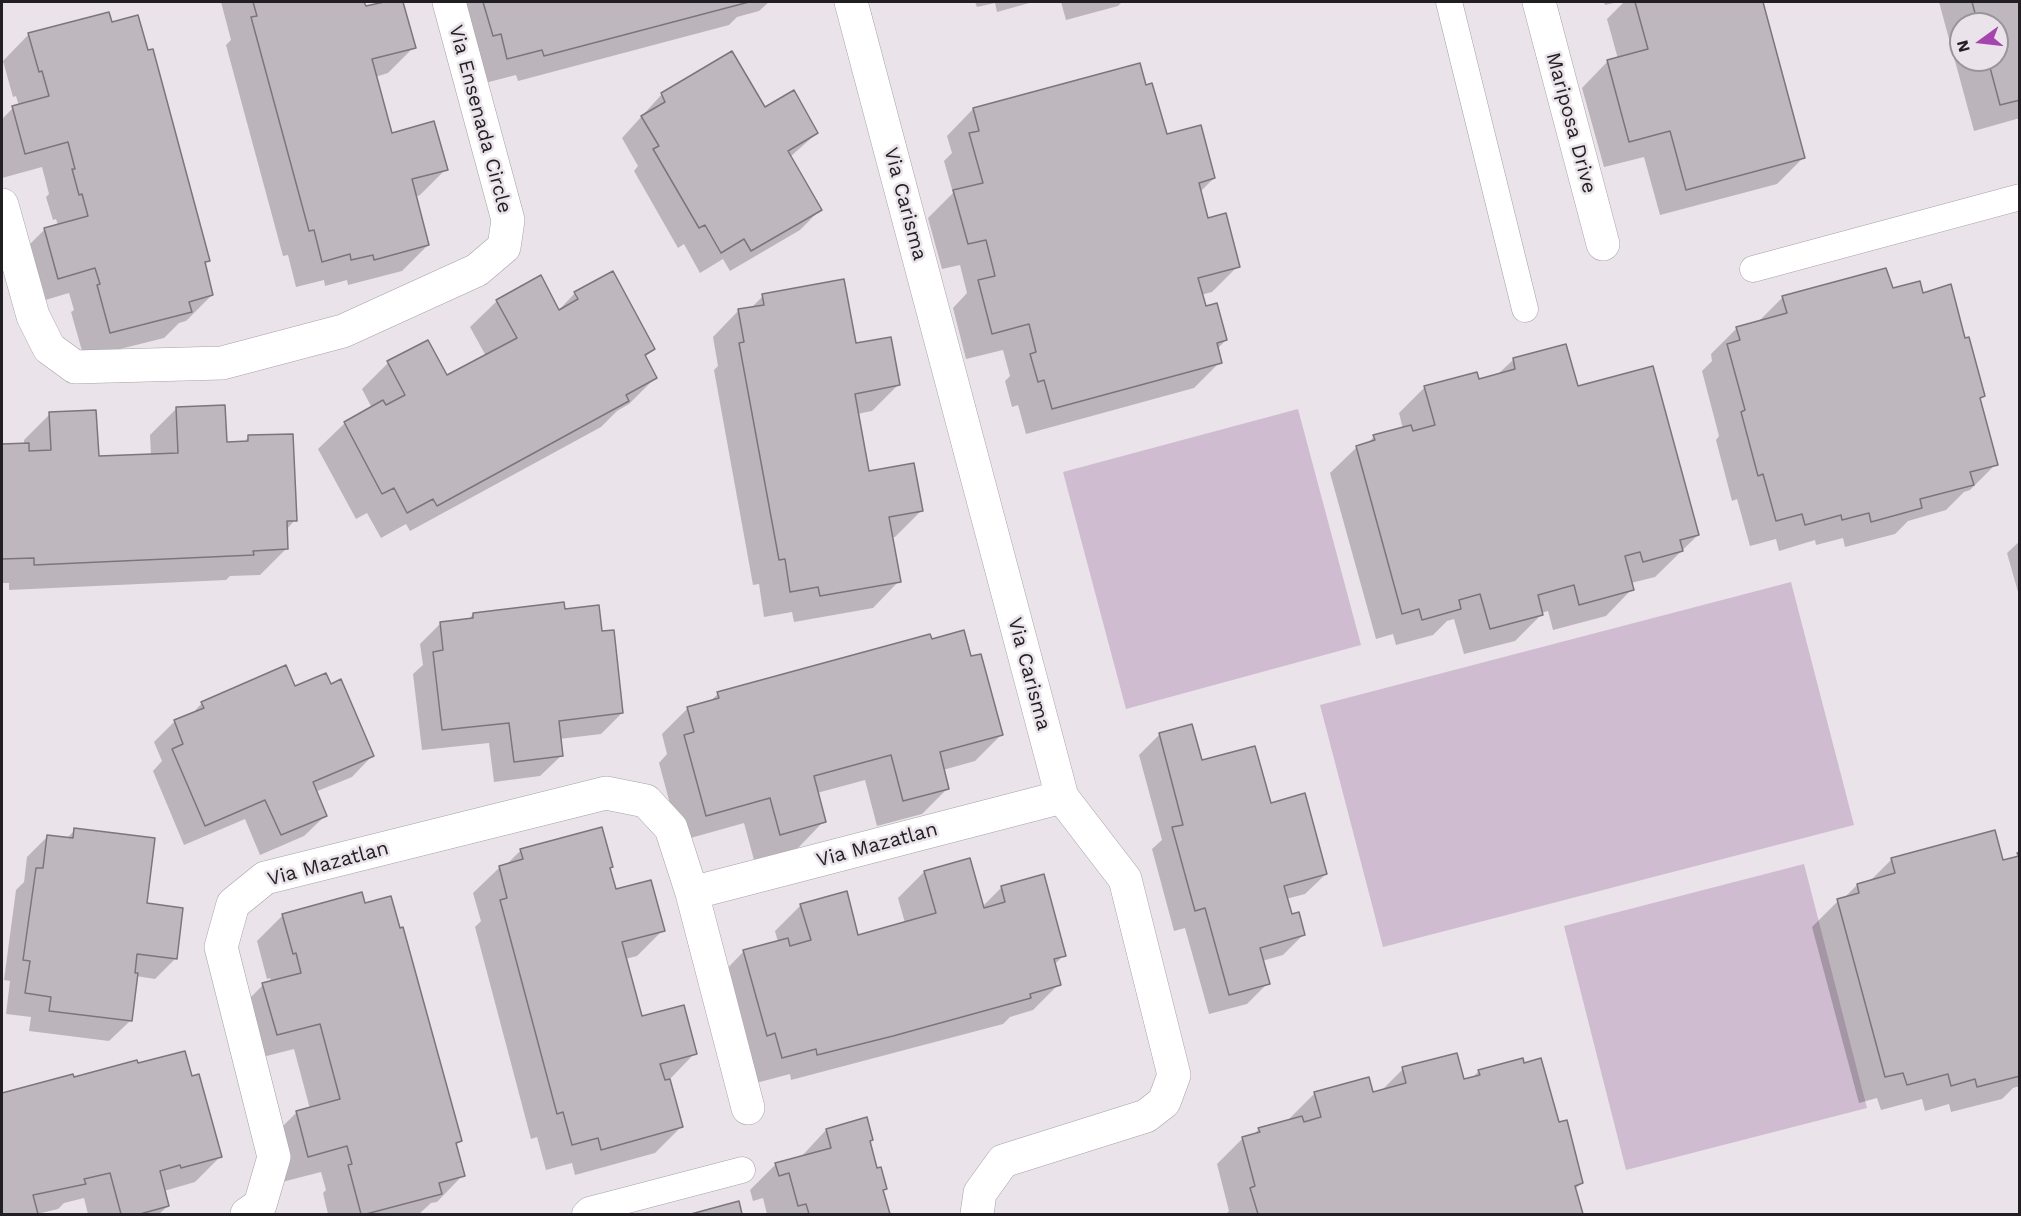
<!DOCTYPE html>
<style>
body{margin:0}
#map{position:relative;width:2021px;height:1216px;overflow:hidden;background:#eae3ea;font-family:"Work Sans",sans-serif}
canvas{display:block}
.frame{position:absolute;inset:0;border:3px solid #211f22;pointer-events:none}
.north{position:absolute;left:1949px;top:12px;width:60px;height:60px;box-sizing:border-box;background:#eae3ea;border:2px solid #9a959a;border-radius:50%;rotate:255deg;font-size:16px;font-weight:700;line-height:24px;text-align:center;color:#211f22}
.north::after{content:'';display:block;margin:auto;width:21px;height:27px;background:#a645ad;clip-path:polygon(50% 0,100% 100%,50% 72%,0 100%)}
</style>
<div id="map">
<canvas width="2021" height="1216"></canvas>
<div class="frame"></div>
<div class="north">N</div>
</div>
<script>
const ctx = document.querySelector('canvas').getContext('2d');
ctx.lineJoin = 'round';
function paint(path, color) { ctx.fillStyle = color; ctx.fill(path, 'evenodd'); }
function strokePath(path, color, width, dash) { ctx.strokeStyle = color; ctx.lineWidth = width; ctx.lineCap = dash ? 'butt' : 'round'; ctx.setLineDash(dash || []); ctx.stroke(path); }
function drawText(font, color, halo, rows, align = 'center') {
  ctx.font = font + ' "Work Sans",sans-serif'; ctx.lineWidth = 5; ctx.setLineDash([]); ctx.textBaseline = 'middle'; ctx.strokeStyle = halo; ctx.fillStyle = color; for (const [text, x, y, turn = 0] of rows) {
    ctx.save(); ctx.translate(x, y); ctx.rotate((+turn || 0) * Math.PI / 180); ctx.textAlign = isNaN(turn) ? turn : align; if (halo) ctx.strokeText(text, 0, 0); ctx.fillText(text, 0, 0); ctx.restore();
  }
}
const green = new Path2D(`
 M1298 409 1361 645 1126 709 1063 472Z
 M1791 582 1854 825 1383 947 1320 705Z
 M1804 864 1867 1108 1626 1170 1564 926Z`);
const shadow = new Path2D(`
 M221 2H363L364 8 390 2H402L414 47 388 73 375 77 391 134 446 169 420 195 415 197 428 245 402 271 348 285 347 280 325 286 324 280 296 287 288 255 283 256 226 45 231 40Z
 M450 2H769L759 11 737 17 729 25 518 81 516 75 481 84Z
 M975 2H1033L997 12 995 3 977 7Z
 M1061 2H1122L1118 6 1066 20Z
 M1604 2H1618L1605 5Z
 M1624 2H1761L1803 158 1777 184 1660 215 1644 157 1604 167 1582 88 1608 61 1618 59 1607 19Z
 M1939 2H2020V118L1974 131ZM1961 24H1997V60H1961Z
 M29 34 209 260 204 265 212 295 186 321 179 323 164 338 84 358 71 312 74 310 69 293 32 304 19 255 45 229 58 225 56 219 53 220 46 197 49 194 42 167 2 178V119L13 108 19 106 16 96 13 97 3 61Z
 M732 53 765 109 817 133 790 157 820 210 800 230 730 271 723 259 700 273 684 244 678 248 634 171 638 166 622 138 662 94Z
 M1145 87 1166 136 1214 178 1200 192 1207 220 1238 266 1212 292 1201 295 1205 308 1226 340 1217 349 1220 362 1194 388 1026 434 1018 405 1012 407 1005 381 1010 376 1003 350 966 359 953 308 967 293 960 265 942 269 928 218 953 193 944 161 952 153 947 136 973 109Z
 M1892 290 1922 294 1964 340 1983 396 1979 400 1996 464 1970 490 1964 492 1946 510 1908 521 1895 534 1845 547 1843 538 1816 545 1815 540 1779 551 1776 539 1750 546 1737 499 1732 501 1716 440 1719 436 1702 371 1712 361 1711 354 1737 328 1758 322 1783 297Z
 M575 293 653 349 644 358 655 378 629 404 617 411 601 427 410 531 406 524 381 538 367 513 356 519 318 449 345 423 372 408 362 389 388 363 427 342 447 377 486 356 470 327 497 301 558 311Z
 M763 296 855 345 898 385 872 411 857 414 868 473 921 511 895 537H891L899 581 873 608 794 622 792 612 764 617 759 584 753 585 714 370 718 366 713 337 739 310 750 309Z
 M1513 360 1577 388 1698 535 1655 577 1631 583 1632 589 1606 616 1553 630 1548 611 1541 613V615L1515 641 1464 654 1454 619 1447 621 1433 635 1396 645 1393 634 1376 639 1330 473 1357 447 1366 444 1374 437 1403 429 1399 413 1425 387 1478 381 1497 375Z
 M176 409 225 444 242 443 249 437 295 520 286 530V549L260 575 230 576 226 580 9 590V583H2V445L24 444V440L50 414 97 458 151 455 150 435Z
 M2020 541V599L2007 553Z
 M564 610 601 633 622 713 601 734 559 739 561 756 540 776 494 782 489 743 422 750 413 674 423 665 420 644 441 623 468 620 473 614Z
 M930 640 970 658 1001 735 975 761 943 770 948 788 922 814 877 826 865 780 817 793 824 821 798 848 754 860 744 823 680 841 659 763 667 754 662 734 688 708 709 702 718 694Z
 M330 686 372 756 352 777 315 792 325 816 304 836 260 855 245 819 184 845 153 771 162 761 154 742 175 721 191 715 202 703 294 688Z
 M1159 735 1269 805 1326 874 1305 894 1286 899 1291 916 1303 935 1283 955 1262 961 1268 983 1247 1004 1209 1014 1185 928 1174 931 1152 849 1162 840 1139 755Z
 M75 830 145 905 176 958 155 979 136 976 130 1021 109 1041 29 1031 31 1017 6 1014 10 981 4 980 16 890 24 882 27 857 47 837 66 839Z
 M521 850 611 867 609 869 615 891 663 930 637 956 625 959 641 1018 695 1053 669 1080 681 1127 655 1153 575 1175 572 1163 546 1170 537 1137 531 1139 475 927 481 921 473 893 500 867 506 865Z
 M2020 853V1086L2013 1088 2002 1099 1951 1112 1949 1104 1925 1111 1922 1099 1881 1110 1877 1098 1859 1103 1812 927 1838 901 1843 899 1857 885 1869 882 1892 859 2002 862 2012 859Z
 M924 872 982 907 1002 887 1064 955 1054 965 1059 984 1033 1010 1010 1017 1003 1024 791 1080 790 1074 756 1083 718 978 744 951 778 942 775 931 801 905 857 937 905 923 898 898Z
 M283 915 460 1141 455 1146 463 1175 437 1202 431 1203 419 1214H328L323 1193 326 1190 321 1172 282 1182 270 1139 296 1113 310 1109 294 1049 251 1060 237 1011 263 985 271 982 270 978 267 979 257 941Z
 M137 1065 191 1078 221 1156 195 1182 164 1191 168 1206 159 1214H88L84 1198 64 1203 58 1209 37 1214H2V1095L72 1076 73 1079Z
 M1403 1069 1463 1081 1471 1079 1479 1071 1558 1124 1582 1183 1574 1190 1581 1214H1226L1229 1211 1217 1164 1243 1138 1253 1135 1259 1129 1289 1121V1119L1315 1093 1372 1094 1380 1092Z
 M826 1130 872 1140 869 1143 876 1170 885 1188 882 1192 888 1214H767L763 1198 753 1201 750 1190 776 1164 801 1157Z
 M738 1203 741 1214H697Z`);
const building = new Path2D(`
 M253 2H364L366 6 384 2H403L416 48 372 59 392 133 434 121 448 170 412 179 429 245 374 260 373 255 351 260 350 254 322 262 314 230 309 231 251 17 257 16Z
 M483 2H749L544 56 542 50 507 59 501 34 493 36Z
 M1635 2H1763L1805 158 1686 190 1670 131 1629 142 1607 60 1648 49Z
 M1972 2H2020V100L2000 105 1988 60H1997V24H1978Z
 M109 12 112 22 138 15 148 50 153 49 210 261 205 262 213 295 189 302 192 312 110 333 97 285 100 284 95 268 58 279 44 228 88 216 82 194 79 195 72 169H75L68 142 25 154 12 106 49 96 42 71 39 72 28 33Z
 M732 51 765 107 794 90 818 133 788 151 822 210 751 251 744 239 721 253 705 225 699 228 653 149 659 146 641 116 665 102 661 93Z
 M1140 63 1146 85 1152 83 1167 134 1201 125 1215 178 1199 183 1208 218 1226 213 1240 267 1198 278 1206 306 1217 303 1227 340 1217 343 1222 363 1052 409 1044 380 1038 382 1030 354 1036 352 1029 324 992 334 978 280 995 276 986 240 968 244 953 190 983 183 969 133 979 131 973 108Z
 M1886 268 1893 288 1920 281 1923 293 1951 284 1965 338 1969 337 1985 396 1980 398 1998 465 1970 472 1974 485 1920 499 1922 508 1871 522 1869 513 1842 520 1841 515 1805 525 1802 514 1776 521 1763 474 1758 476 1741 412 1745 410 1727 344 1740 340 1736 327 1787 313 1782 296Z
 M613 271 655 349 645 355 657 378 626 395 629 401 437 506 433 499 407 513 394 488 382 494 344 422 383 400 386 405 405 395 387 361 428 340 447 375 517 338 496 300 541 275 559 310 578 299 574 292Z
 M844 279 856 343 891 337 900 385 855 394 869 471 914 463 923 511 889 517 901 582 820 596 818 587 790 592 785 559 779 560 739 343 744 342 738 309 764 305 762 294Z
 M1566 344 1578 386 1653 366 1699 535 1680 540 1683 551 1643 562 1640 552 1625 556 1634 590 1579 605 1574 585 1538 595 1543 615 1490 629 1480 594 1459 600 1461 609 1422 620 1419 609 1402 614 1356 446 1375 440 1373 435 1411 425 1413 431 1435 425 1424 386 1477 372 1479 379 1515 369 1513 358Z
 M225 405 227 442 248 441V435L293 434 297 521H287L288 549 253 551 254 555 34 565V558L2 559V444L29 443V451L51 450 49 412 96 410 99 456 178 453 176 407Z
 M564 602 565 609 599 605 602 631 614 630 623 713 559 721 563 756 514 762 509 723 442 730 433 652 443 650 440 622 473 618V613Z
 M964 630 971 656 981 654 1003 735 940 752 949 789 903 801 891 755 814 776 826 822 780 835 770 798 706 816 684 735 694 732 687 707 719 698 717 692 930 634 932 639Z
 M286 665 295 686 326 673 331 684 341 679 374 756 313 782 327 816 281 835 265 800 205 826 172 749 183 744 174 720 204 708 201 702Z
 M1192 724 1202 760 1255 746 1271 803 1305 793 1327 874 1284 886 1292 914 1299 912 1305 935 1260 948 1270 984 1229 995 1205 908 1195 911 1172 827 1183 825 1159 733Z
 M602 827 613 867 610 868 616 889 651 880 665 931 622 942 642 1016 684 1005 697 1054 660 1064 665 1080 670 1079 683 1127 601 1150 598 1138 572 1145 563 1112 557 1114 500 900 507 898 499 866 523 859 520 849Z
 M74 828 155 838 147 903 183 908 177 959 137 954 135 973H138L132 1021 49 1011 51 997 25 993 30 961 23 960 36 868H43L47 835 73 838Z
 M1995 830 2003 860 2019 856 2017 853 2020 852V1076L1977 1087 1975 1079 1951 1086 1948 1074 1907 1085 1903 1073 1885 1077 1837 899 1859 893 1857 884 1895 873 1891 858Z
 M970 858 984 908 1005 902 1001 886 1044 874 1066 956 1054 959 1061 985 1030 994 1031 998 893 1036 817 1055 816 1049 782 1058 775 1033 767 1036 743 950 788 938 790 946 811 940 800 904 847 891 858 935 936 913 924 871Z
 M362 892 365 903 391 896 400 928 403 927 462 1141 456 1143 465 1176 439 1183 442 1194 366 1214H361L348 1165 352 1164 347 1146 308 1157 296 1111 340 1099 320 1024 277 1035 262 983 301 973 296 953 293 954 282 914Z
 M185 1051 192 1076 199 1074 222 1157 181 1168 180 1165 160 1171 169 1206 140 1214H121L110 1173 84 1179 86 1184 33 1195 38 1214H2V1093L73 1074 74 1077 137 1060 138 1063Z
 M1457 1053 1464 1079 1480 1075 1478 1070 1523 1058 1524 1063 1541 1058 1559 1122 1567 1120 1583 1183 1575 1186 1583 1214H1258L1250 1188 1255 1186 1242 1137 1260 1132 1258 1128 1302 1116 1304 1122 1321 1117 1314 1092 1369 1077 1373 1092 1406 1083 1402 1067Z
 M867 1117 873 1140 870 1141 877 1168 881 1167 887 1189 883 1190 890 1214H809L806 1204 798 1206 789 1173 779 1176 775 1163 831 1148 826 1129Z
 M739 1201 742 1214H691Z`);
const service = new Path2D(`
 M1449 2 1525 309
 M1753 269 2020 197
 M585 1214 589 1210 742 1170`);
const minor = new Path2D(`
 M851 2 1062 797 1125 879 1174 1075 1164 1102 1146 1116 1003 1161 980 1193 977 1214
 M1539 2 1603 244
 M2 205 33 316 49 348 75 367 222 363 343 331 477 270 504 247 508 220 449 2
 M692 893 1062 797
 M247 1214 260 1205 274 1157 221 947 233 904 265 878 606 793 646 801 671 828 692 893 748 1108`);
const streetNames = [
 ["Via Ensenada Circle",480,119,75],
 ["Mariposa Drive",1571,123,75],
 ["Via Carisma",905,204,75],
 ["Via Carisma",1029,674,75],
 ["Via Mazatlan",877,845,-15],
 ["Via Mazatlan",328,864,-15]
];
paint(green, '#cfbcd0');
paint(shadow, '#0003');
paint(building, '#beb8be');
strokePath(building, '#7c767c', 1.5);
strokePath(service, '#a7a1a7', 27);
strokePath(minor, '#a7a1a7', 34);
strokePath(service, '#fff', 26);
strokePath(minor, '#fff', 33);
drawText('20px', '#211f22', '#eae3ea', streetNames);
</script>
